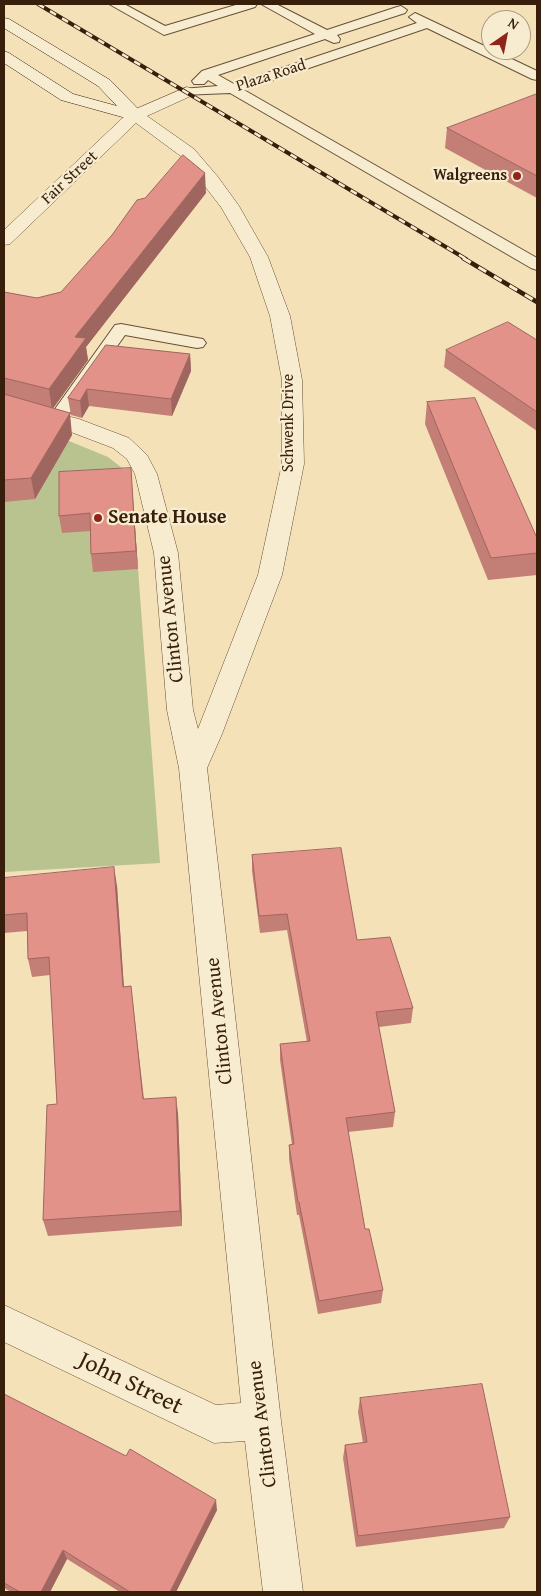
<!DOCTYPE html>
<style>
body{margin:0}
#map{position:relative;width:541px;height:1596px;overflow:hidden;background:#f4e1b7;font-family:"Gentium Book Plus",serif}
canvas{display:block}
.frame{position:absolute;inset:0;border:5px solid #371f0b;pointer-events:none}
.north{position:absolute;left:481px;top:10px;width:50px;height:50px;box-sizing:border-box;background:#f8ecd0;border:1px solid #ab9a81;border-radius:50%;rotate:33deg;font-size:14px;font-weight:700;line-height:20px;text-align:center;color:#371f0b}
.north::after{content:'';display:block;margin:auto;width:18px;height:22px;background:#8f2418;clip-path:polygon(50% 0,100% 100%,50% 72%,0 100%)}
</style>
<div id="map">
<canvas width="541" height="1596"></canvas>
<div class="frame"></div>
<div class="north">N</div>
</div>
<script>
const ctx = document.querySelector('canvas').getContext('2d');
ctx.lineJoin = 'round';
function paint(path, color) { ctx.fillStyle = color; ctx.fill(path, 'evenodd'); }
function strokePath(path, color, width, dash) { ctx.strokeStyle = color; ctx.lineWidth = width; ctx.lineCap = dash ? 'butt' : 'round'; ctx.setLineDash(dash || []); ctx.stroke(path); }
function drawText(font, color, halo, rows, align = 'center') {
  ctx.font = font + ' "Gentium Book Plus",serif'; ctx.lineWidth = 4.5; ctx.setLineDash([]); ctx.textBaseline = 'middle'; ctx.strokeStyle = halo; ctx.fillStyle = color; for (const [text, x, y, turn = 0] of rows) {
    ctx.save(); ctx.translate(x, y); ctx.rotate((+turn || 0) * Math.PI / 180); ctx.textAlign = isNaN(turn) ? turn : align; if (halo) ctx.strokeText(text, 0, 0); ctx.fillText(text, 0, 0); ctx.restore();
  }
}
const green = new Path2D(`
 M69 441 108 457 131 475 160 863 4 872V502Z`);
const lane = new Path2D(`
 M109 4H124L165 26 239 4H257L255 7 164 35Z
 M261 4H276L327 30 397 7 401 6 407 10 405 13 337 35 340 39 339 42 334 43 325 39 218 75 234 84 417 23 409 17 415 13 537 71V80L532 79 427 28 244 90 537 258V270L531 268 230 93 182 95 180 92 182 89 218 86 208 80 204 84H194L192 81 202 71 315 34Z
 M121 324 197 338 203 339 206 343 203 347 197 348 125 335 62 424 56 426 50 424 47 420 50 416 115 325Z`);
const street = new Path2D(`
 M187 87 193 89 195 92 193 95 147 116 194 149 218 177 239 206 268 257 290 316 302 380 304 464 282 575 222 734 207 768 281 1421 303 1592H263L245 1441 214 1443 4 1342V1305L216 1405 241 1403 179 768 167 710 154 553 135 474 127 459 113 448 63 429 4 413V401L79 419 129 438 147 455 157 474 178 553 193 710 198 729 258 575 282 464V380L270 316 250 257 221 207 182 157 136 123 10 244 4 245V230L129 112Z`);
const secondary = new Path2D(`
 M4 18 9 19 110 80 141 112 143 115 141 118 133 120 61 100 4 63V51L9 53 73 94 117 106 98 86 4 28Z`);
const railFar1 = new Path2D(`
 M38 4 466 259`);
const rail = new Path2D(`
 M463 258 537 302`);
const wall = new Path2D(`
 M537 94V198L445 148 447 128Z
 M206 193 86 347 88 360 53 408 72 435 35 499 4 502V292L37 298 61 292Z
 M537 340V431L444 367 446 350Z
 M106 345 190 354 191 371 172 416 89 406 82 418 71 415 68 398Z
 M427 402 537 538V575L488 580 425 424Z
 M132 485 138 569 93 572 91 554 90 531 62 533 59 516Z
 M252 855 357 940 413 1008 411 1023 379 1027 395 1112 393 1127 348 1132 365 1229 383 1290 381 1303 318 1314 299 1215H297L289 1159V1145H292L280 1060V1044L307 1042 287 930 260 933 252 871Z
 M4 878 117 886 124 987 133 1004 144 1099 178 1113 182 1226 48 1236 43 1220 57 1104 50 975 32 977 28 959 27 931 4 933Z
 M4 1394 217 1510 176 1592H120L67 1559 50 1592H11L4 1588Z
 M360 1398 510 1517 504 1528 356 1547 343 1458 345 1445 363 1443 358 1412Z`);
const shadedWall = new Path2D(`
 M205 173 206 193 86 347 88 360 52 410 49 389 75 337Z
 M190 354 191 371 172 416 171 399Z
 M87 389 89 406 82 418 80 401Z
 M70 413 72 435 35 499 31 478Z
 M131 468 132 485 138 569 136 551Z
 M114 867 117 886 125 1005 123 987Z
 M176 1097 178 1113 182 1226 180 1211Z
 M216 1500 217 1510 176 1592H170Z
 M63 1550 67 1559 50 1592H41Z`);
const building = new Path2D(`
 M537 94V176L447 128Z
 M183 155 205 173 75 337 86 338 49 389 4 378V292L37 298 61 292 112 235 137 200 145 198Z
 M508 322 537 340V412L446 350Z
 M106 345 190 354 171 399 87 389 80 401 68 398Z
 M4 394 70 413 31 478 4 480Z
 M475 398 537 538V553L491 558 427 402Z
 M131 468 136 551 91 554 90 513 59 516V472Z
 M341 848 357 940 390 937 413 1008 376 1012 395 1112 346 1118 365 1229H369L383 1290 319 1301 299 1202H298L289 1145 294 1144 280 1044 310 1041 287 914 259 916 252 855Z
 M114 867 123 987 131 986 143 1099 176 1097 180 1211 43 1220 47 1105 57 1104 49 957 28 959 27 913 4 915V878Z
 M482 1384 510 1517 358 1536 345 1445 367 1442 360 1398Z
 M4 1394 126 1456 130 1449 216 1500 170 1592H130L63 1550 41 1592H20L4 1583Z`);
const markers = [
 [517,176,5,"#8f2418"],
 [98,518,5,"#8f2418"]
];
const farStreetnames = [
 ["Plaza Road",271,76,-18],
 ["Fair Street",70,178,-43],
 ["Schwenk Drive",289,423,-90]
];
const farPoinames = [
 ["Walgreens",507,176]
];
const poiNames = [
 ["Senate House",108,518]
];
const streetNames = [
 ["Clinton Avenue",171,619,-96],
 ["Clinton Avenue",220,1021,-96],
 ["Clinton Avenue",263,1424,-97]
];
const nearStreetnames = [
 ["John Street",130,1384,26]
];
paint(green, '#b9c390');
strokePath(lane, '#665036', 2);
strokePath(street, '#665036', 1);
strokePath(secondary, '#371f0b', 1);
paint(lane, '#f8ecd0');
paint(street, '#f8ecd0');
paint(secondary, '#f8ecd0');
strokePath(railFar1, '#371f0b', 4);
strokePath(rail, '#371f0b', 4.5);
strokePath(railFar1, '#f8ecd0', 2.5, [7]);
strokePath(rail, '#f8ecd0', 3, [9]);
paint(wall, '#c37e76');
paint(shadedWall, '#9f6660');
paint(building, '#e39289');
strokePath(building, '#9f6660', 1);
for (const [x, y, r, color] of markers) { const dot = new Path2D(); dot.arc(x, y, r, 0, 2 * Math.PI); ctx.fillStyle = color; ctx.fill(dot); strokePath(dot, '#f8ecd0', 2); }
drawText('16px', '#371f0b', '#f8ecd0', farStreetnames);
drawText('bold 16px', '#371f0b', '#f8ecd0', farPoinames, 'right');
drawText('bold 20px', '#371f0b', '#f8ecd0', poiNames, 'left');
drawText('20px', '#371f0b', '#f8ecd0', streetNames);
drawText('24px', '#371f0b', '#f8ecd0', nearStreetnames);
</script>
